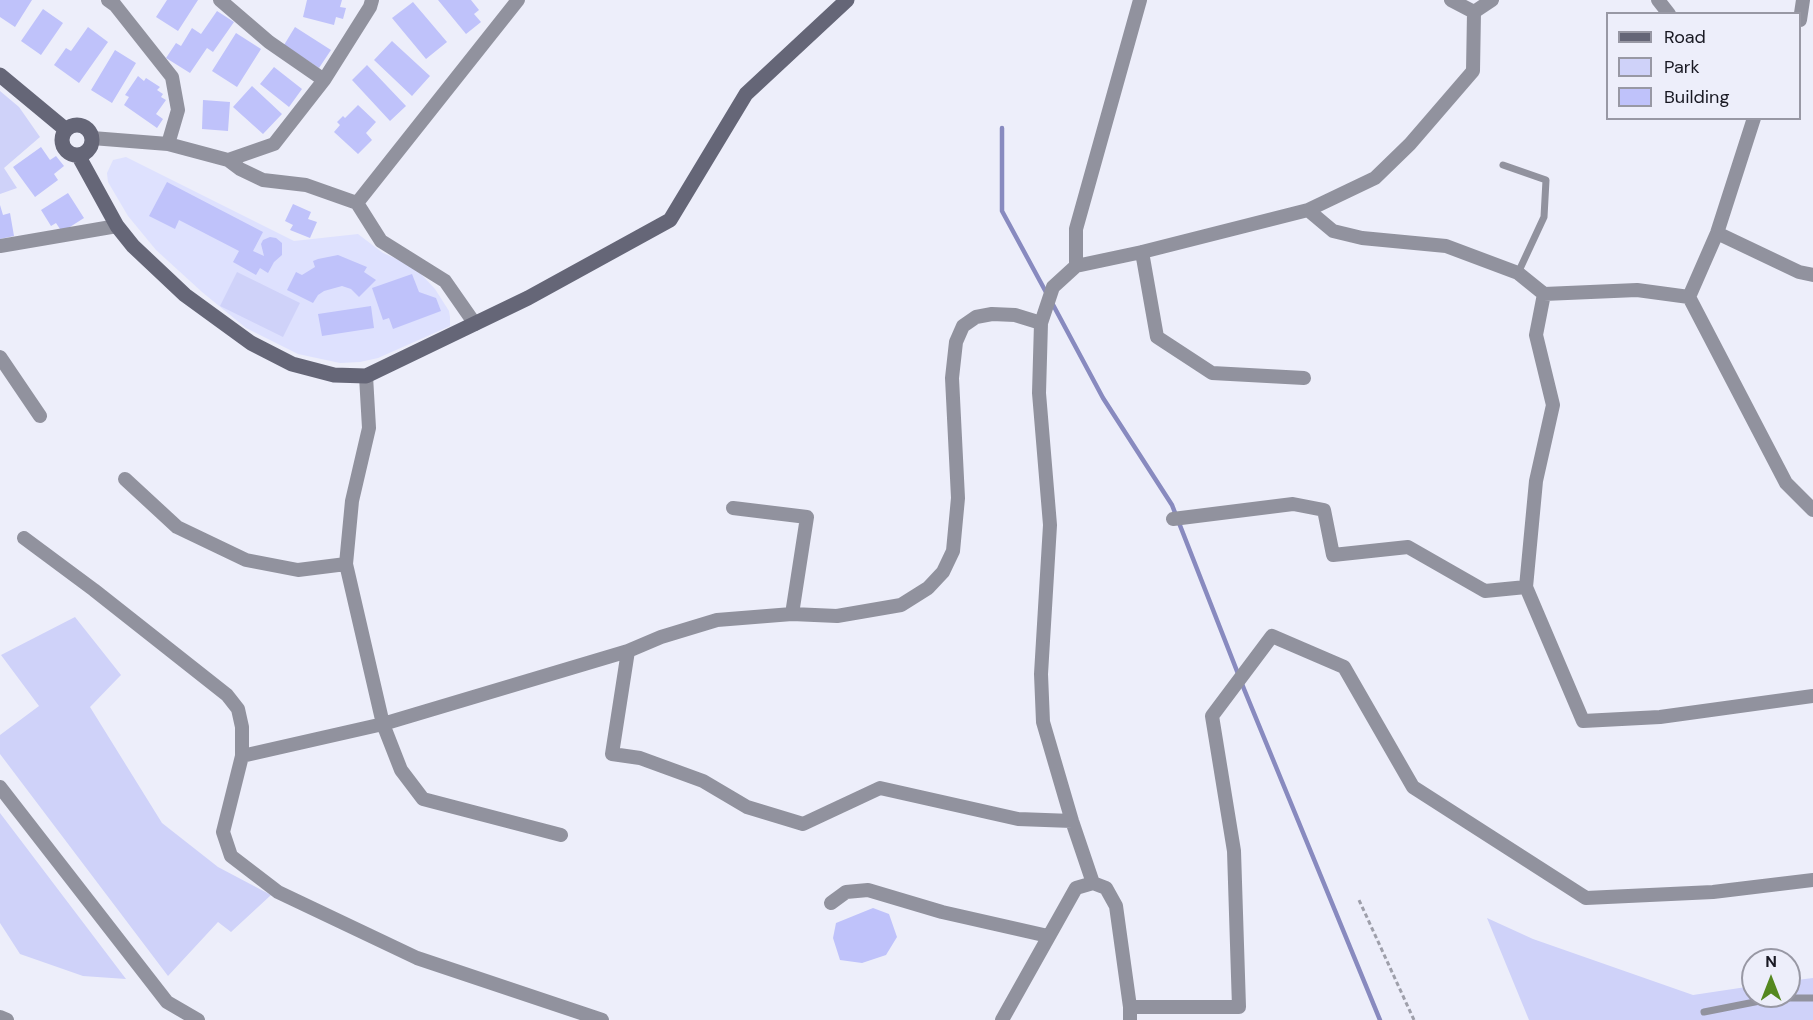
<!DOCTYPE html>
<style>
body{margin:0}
#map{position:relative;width:1813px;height:1020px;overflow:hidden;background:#edeefa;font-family:"DM Sans",sans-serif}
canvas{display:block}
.legend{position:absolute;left:1606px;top:12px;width:195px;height:108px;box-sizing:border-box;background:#edeefa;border:2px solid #9898a4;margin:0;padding:8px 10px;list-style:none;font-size:18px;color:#181822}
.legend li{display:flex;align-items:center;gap:12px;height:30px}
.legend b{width:30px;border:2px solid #9898a4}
.north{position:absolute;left:1741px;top:948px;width:60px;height:60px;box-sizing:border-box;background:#edeefa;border:2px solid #9898a4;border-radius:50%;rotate:0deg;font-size:16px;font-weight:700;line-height:24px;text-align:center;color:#181822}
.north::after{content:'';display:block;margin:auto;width:21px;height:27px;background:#55881f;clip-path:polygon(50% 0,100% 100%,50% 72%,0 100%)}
</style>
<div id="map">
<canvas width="1813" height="1020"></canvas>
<ul class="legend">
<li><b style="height:8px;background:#656677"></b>Road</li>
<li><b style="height:16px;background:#cfd2f9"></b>Park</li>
<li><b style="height:16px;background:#bfc2fa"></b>Building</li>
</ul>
<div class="north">N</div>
</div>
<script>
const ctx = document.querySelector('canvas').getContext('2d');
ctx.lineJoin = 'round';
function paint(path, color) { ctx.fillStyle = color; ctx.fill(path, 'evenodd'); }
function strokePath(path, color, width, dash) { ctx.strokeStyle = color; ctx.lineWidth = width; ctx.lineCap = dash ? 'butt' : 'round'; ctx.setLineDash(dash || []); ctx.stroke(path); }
const built = new Path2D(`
 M126 157 294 241 358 234 383 253 404 262 420 273 435 289 449 311 450 317V326L378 358 360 362 340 363 298 354 246 328 202 292 156 250 128 216 108 182 107 173 113 160Z`);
const green = new Path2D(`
 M0 91 19 107 40 137 4 168 17 188 0 194Z
 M237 272 300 303 283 337 220 306Z
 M75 617 121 675 90 707 162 823 218 867 271 895 231 932 218 922 168 976 0 754V735L39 706 1 655Z
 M0 813 126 979 83 976 20 954 0 923Z
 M1487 918 1533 939 1693 995 1753 986V996H1789V981L1813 978V1020H1529Z`);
const stream = new Path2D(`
 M1002 128V211L1047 294
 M1051 301 1103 398 1172 505 1244 689 1380 1020`);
const building = new Path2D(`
 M0 0H32L15 27 0 17Z
 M167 0H198L178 31 156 17Z
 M307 0H342L340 7 346 8 343 19 336 17 334 25 303 17Z
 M438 0H471L479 10 474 14 481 22 466 34Z
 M413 2 447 42 426 59 392 18Z
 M43 9 63 23 41 55 21 41Z
 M217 11 234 22 213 52 207 48 190 73 166 58 176 43 181 46 192 28 201 34Z
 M88 27 108 42 79 83 54 65 66 48 71 51Z
 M295 27 331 50 319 68 284 45Z
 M236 33 261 49 237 87 212 71Z
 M392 41 430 76 412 96 374 60Z
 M115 50 136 63 112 103 91 90Z
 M367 65 406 106 390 121 352 80Z
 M274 67 302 89 289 107 260 84Z
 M138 76 144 81 146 78 160 87 157 90 163 94 161 97 166 100 156 114 163 119 157 128 124 105 129 97 125 95Z
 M252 86 282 114 263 134 233 107Z
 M203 100 230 102 228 131 202 129Z
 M358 105 376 122 366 133 372 140 358 154 334 132 340 125 337 122 343 116 345 118Z
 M41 147 50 160 56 156 64 166 54 174 58 180 35 197 13 167Z
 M167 182 263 232 253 251 264 256 261 244 263 240 270 237 276 238 282 243V255L274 262 268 273 260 268 256 275 233 262 239 251 179 220 175 229 149 216Z
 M68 193 84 218 62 232 56 223 51 226 41 210Z
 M293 204 311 212 308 219 317 222 310 238 290 230 293 225 285 221Z
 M0 205 3 215 10 213 14 236 0 239Z
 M338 255 367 267 364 272 376 280 359 297 351 289 342 286 324 291 318 295 313 303 287 290 296 272 302 275 315 267 313 261 318 259Z
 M412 274 419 292 436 298 441 311 393 329 389 318 383 320 372 288Z
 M371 306 374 328 322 336 318 314Z
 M873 908 889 914 897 937 886 955 862 963 840 960 833 938 836 923Z`);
const path = new Path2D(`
 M1359 900 1414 1020`);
const lane = new Path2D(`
 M1503 165 1546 180 1544 217 1518 273
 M1704 1012 1775 998H1813`);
const street = new Path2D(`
 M108 0 115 5 172 77 178 110 168 144
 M220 0 269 42 324 80
 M1658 0 1669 14
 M1474 12 1492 0
 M1800 20 1803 0
 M1754 118 1717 233 1689 297 1786 483 1813 510
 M92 138 168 144 228 160 274 144 324 80 370 7 372 0
 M228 160 240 169 263 180 306 185 357 203 381 241 445 281 475 324
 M357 203 518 0
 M1308 210 1333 231 1362 238 1446 246 1518 273 1544 294
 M1717 233 1799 272 1813 275
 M0 246 117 226
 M1142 252 1157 337 1212 373 1304 378
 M1076 266 1142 252 1308 210 1375 178 1410 144 1473 71 1474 12 1451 0
 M1689 297 1637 290 1544 294 1536 335 1553 405 1536 481 1526 587 1583 721 1660 717 1813 696
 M0 357 40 416
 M366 376 369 428 352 501 346 564 383 724 401 770 423 799 561 835
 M125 479 177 527 246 560 298 570 346 564
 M733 508 807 517 792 614 837 616 901 605 928 588 943 572 953 551 958 498 952 378 956 342 963 326 976 317 992 314 1015 315 1041 323
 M1173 519 1293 504 1324 510 1333 555 1408 547 1485 591 1526 587
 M24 538 94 590 227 695 238 709 242 727V756L223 832 231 856 278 892 417 958 602 1020
 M792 614 717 620 661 637 628 651 612 754 640 758 703 781 747 807 803 824 880 788 1018 819 1072 821
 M242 756 383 724 628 651
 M0 787 167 1002 198 1020
 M831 903 846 892 868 890 942 912 1048 936
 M1130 1007H1239L1234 851 1212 716 1272 636 1344 667 1413 787 1586 898 1713 892 1813 880
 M0 1017 7 1020
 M1002 1020 1076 888 1093 883
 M1130 1020V1007L1116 906 1106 888 1093 883 1072 821 1043 722 1041 674 1050 525 1039 393 1041 323 1053 287 1076 266V229L1140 0`);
const secondary = new Path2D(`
 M0 75 65 129
 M62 140a15 15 0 1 1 30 0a15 15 0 1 1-30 0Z
 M78 155 117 226 133 246 185 295 251 343 292 364 334 375 366 376 528 298 670 220 746 94 847 0`);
paint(built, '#dee1fe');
paint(green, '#cfd2f9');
strokePath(stream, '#888abf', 4.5);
paint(building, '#bfc2fa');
strokePath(path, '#9e9faa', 3, [4.5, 3]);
strokePath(lane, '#91929e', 7);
strokePath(street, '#91929e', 14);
strokePath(secondary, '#656677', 15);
</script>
